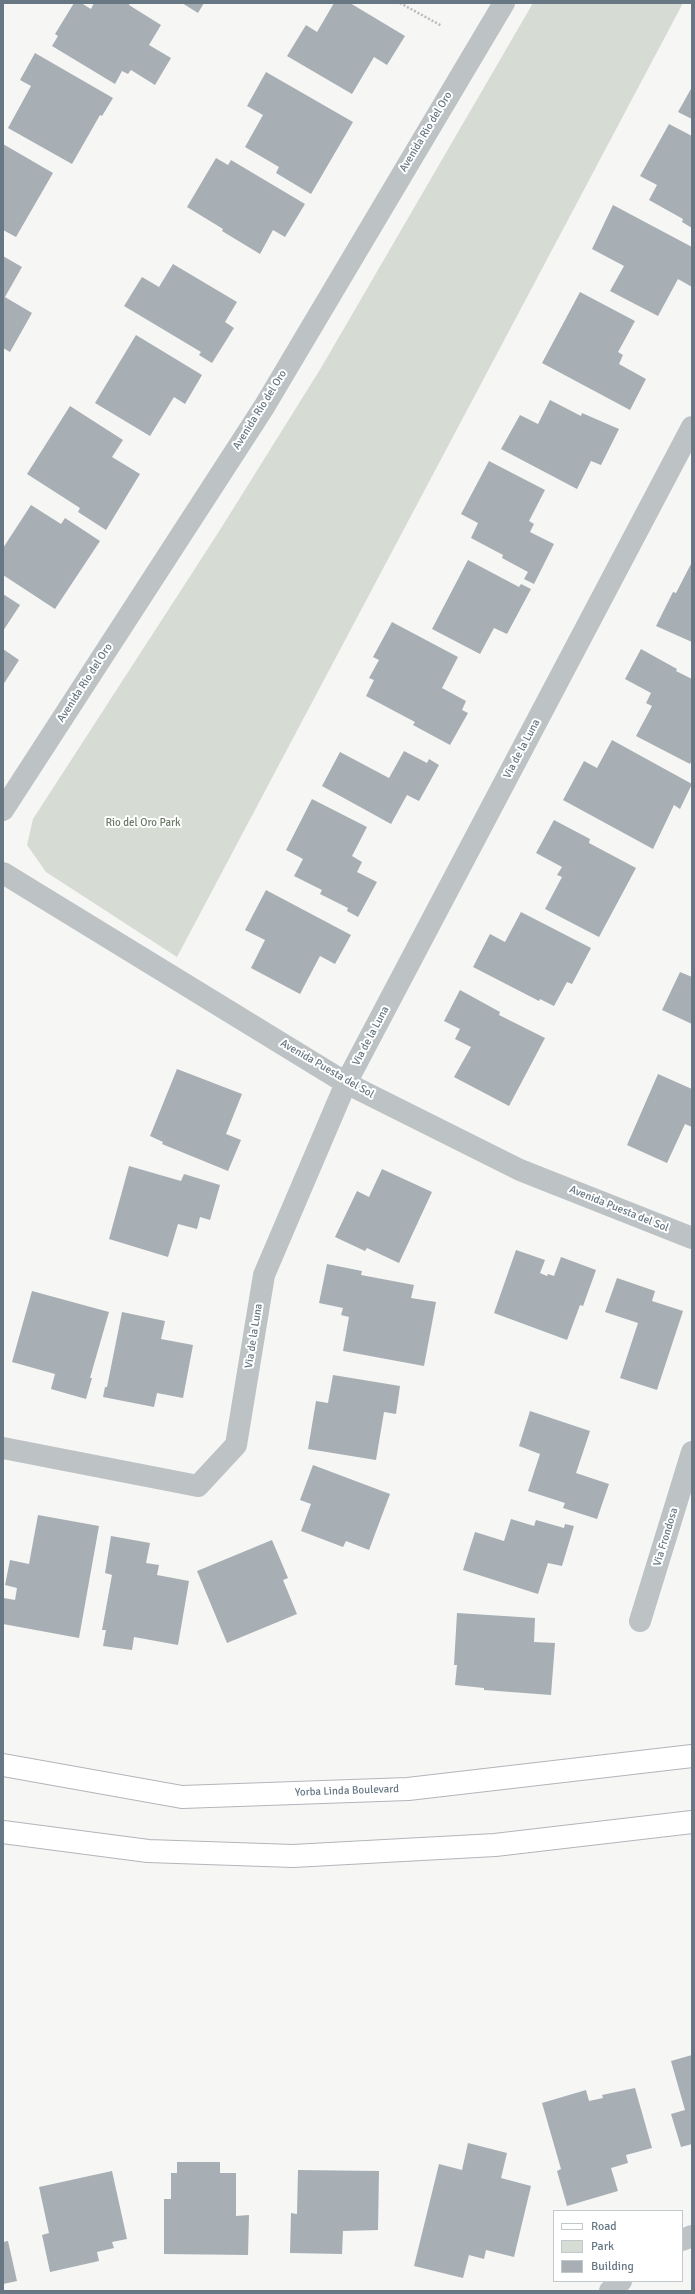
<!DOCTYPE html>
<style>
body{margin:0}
#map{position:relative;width:695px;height:2294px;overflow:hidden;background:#f6f6f4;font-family:Signika,sans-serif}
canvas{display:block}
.frame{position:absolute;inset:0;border:4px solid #677783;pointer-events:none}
.legend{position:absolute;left:553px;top:2210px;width:130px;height:72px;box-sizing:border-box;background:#fff;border:1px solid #c2c9cd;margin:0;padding:5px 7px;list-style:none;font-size:12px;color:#677783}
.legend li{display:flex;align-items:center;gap:8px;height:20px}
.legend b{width:20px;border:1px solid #c2c9cd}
</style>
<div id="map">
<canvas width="695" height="2294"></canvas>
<div class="frame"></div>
<ul class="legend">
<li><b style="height:5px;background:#fff"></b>Road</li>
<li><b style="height:11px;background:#d6dbd3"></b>Park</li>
<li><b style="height:11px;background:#a7afb4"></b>Building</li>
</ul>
</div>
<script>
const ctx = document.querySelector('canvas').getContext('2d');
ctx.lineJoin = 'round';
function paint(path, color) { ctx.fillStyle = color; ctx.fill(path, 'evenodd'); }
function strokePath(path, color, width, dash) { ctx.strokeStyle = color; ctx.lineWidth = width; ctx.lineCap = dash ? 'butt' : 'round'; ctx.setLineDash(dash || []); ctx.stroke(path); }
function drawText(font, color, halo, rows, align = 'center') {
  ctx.font = font + ' Signika,sans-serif'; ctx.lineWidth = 4; ctx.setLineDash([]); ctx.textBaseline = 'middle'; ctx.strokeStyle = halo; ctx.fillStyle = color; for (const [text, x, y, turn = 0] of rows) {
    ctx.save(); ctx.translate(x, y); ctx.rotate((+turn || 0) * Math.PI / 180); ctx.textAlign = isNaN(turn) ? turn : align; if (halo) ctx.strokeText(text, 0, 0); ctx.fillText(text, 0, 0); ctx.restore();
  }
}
const green = new Path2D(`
 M533 3H683L177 957 46 872 27 845 33 819 218 533 321 368Z`);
const building = new Path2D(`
 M74 3H81L91 9 94 3H130L129 5 161 25 149 45 171 58 155 85 131 70 128 74 122 71 115 84 52 46 58 36 55 34Z
 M182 3H204L198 13Z
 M334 3H350L405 36 387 65 374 57 352 94 287 56 306 25 317 32Z
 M35 53 113 98 102 116 100 115 72 164 8 128 31 86 20 80Z
 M266 72 353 122 311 194 276 173 279 167 245 147 263 115 247 106Z
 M692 87V119L678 112Z
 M669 124 692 136V228L682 222 683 219 649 200 657 185 640 176Z
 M3 144 53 173 16 237 3 230Z
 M216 158 228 165 231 160 305 204 285 237 273 230 260 254 222 231 223 229 187 207Z
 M613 205 692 247V287L678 279 658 316 610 291 624 266 592 249Z
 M3 256 22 267 5 297 32 313 10 352 3 348Z
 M173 264 237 302 225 322 234 328 212 363 199 355 201 352 124 306 142 277 159 287Z
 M580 292 635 321 618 352 623 355 619 364 646 379 630 410 542 363Z
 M136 335 202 375 185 404 174 397 150 436 95 403Z
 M550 400 581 416 582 413 619 429 601 465 591 461 577 489 501 449 520 415 538 424Z
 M70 406 123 440 112 457 140 474 106 530 78 512 80 508 27 474Z
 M489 461 545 490 529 521 534 524 530 532 554 544 534 584 524 579 528 572 502 558 503 555 471 538 478 523 461 514Z
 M31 505 61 524 65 518 100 541 55 609 3 575V548Z
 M468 560 519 587 521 584 531 589 507 634 494 628 480 654 432 629Z
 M692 562V642L656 626 673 592 676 593Z
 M3 594 20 605 3 631Z
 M392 622 458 657 442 688 466 701 462 710 468 713 450 745 413 725 415 722 366 696 374 680 369 678 379 660 373 657Z
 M3 649 19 660 3 685Z
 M641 649 677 669 676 671 692 679V760L690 764 636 736 652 706 646 703 651 693 625 679Z
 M612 740 692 784 680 809 674 805 653 849 563 800 584 761 597 768Z
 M404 751 427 763 429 759 439 765 419 801 407 795 391 824 322 786 340 752 389 778Z
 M312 799 367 827 352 856 362 862 357 872 377 882 358 917 347 911 348 908 320 894 322 890 294 876 303 859 286 850Z
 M554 820 590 839 589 843 636 868 599 937 545 909 562 877 557 875 562 867 536 853Z
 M266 890 351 935 335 964 320 956 300 994 251 968 265 940 245 930Z
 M521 912 591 948 572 984 567 982 554 1006 540 999 539 1001 473 967 490 934 505 942Z
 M680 972 692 977V1024L662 1010Z
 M460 990 500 1012 499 1015 545 1038 509 1106 454 1077 471 1047 455 1039 460 1029 444 1021Z
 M177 1069 242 1094 226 1134 241 1140 228 1171 162 1144 163 1142 150 1136Z
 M658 1074 692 1089V1127L685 1124 667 1163 627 1145Z
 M129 1166 181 1181 184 1174 220 1185 210 1220 200 1217 197 1229 178 1224 168 1257 109 1239Z
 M382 1169 432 1192 399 1263 367 1248 365 1251 335 1237 357 1191 369 1197Z
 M516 1250 545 1260 540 1273 547 1276 548 1274 554 1276 561 1257 596 1270 583 1306 580 1305 567 1340 494 1313Z
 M327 1264 362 1271 361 1275 414 1285 411 1298 436 1302 424 1366 343 1351 349 1317 341 1315 343 1308 319 1303Z
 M617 1278 655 1291 652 1301 683 1311 657 1390 620 1378 638 1323 605 1312Z
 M32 1291 109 1312 90 1378H92L86 1399 51 1389 55 1374 12 1362Z
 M122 1312 165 1321 161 1339 193 1345 183 1398 157 1393 154 1407 103 1397 105 1387H107Z
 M333 1375 400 1386 396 1414 384 1412 376 1460 308 1449 316 1401 328 1403Z
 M530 1411 590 1431 576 1473 609 1484 597 1519 563 1508 565 1503 528 1491 540 1454 519 1446Z
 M313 1465 390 1494 369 1550 346 1541 343 1547 301 1531 311 1504 300 1500Z
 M38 1515 99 1526 79 1638 3 1624 4 1598 15 1600 17 1588 5 1585 10 1560 29 1564Z
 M511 1519 534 1526 536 1520 564 1528 565 1524 574 1526 562 1566 548 1563 538 1594 463 1570 475 1532 504 1541Z
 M111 1536 150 1543 146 1563 159 1565 157 1575 189 1581 178 1645 134 1637 132 1650 103 1646 106 1630H102L112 1575 105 1573Z
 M272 1540 288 1578 283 1580 297 1614 227 1643 197 1571Z
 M457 1613 535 1618 534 1642 555 1643 551 1695 484 1690V1688L455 1685 457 1665H454Z
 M692 2055V2144L681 2147 671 2114 685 2110 671 2061Z
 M635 2088 652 2148 626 2155 628 2163 611 2168 618 2191 567 2206 557 2171 561 2169 542 2103 586 2090 589 2101 603 2098 602 2095Z
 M468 2143 507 2153 501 2178 531 2186 514 2257 486 2250 484 2259 469 2255 463 2278 414 2266 439 2164 462 2170Z
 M177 2162H220V2173H236V2216L249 2215 248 2255 164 2254V2199H171V2173H177Z
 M298 2170 379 2171 378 2230 343 2231 342 2254 290 2253 291 2213 297 2214Z
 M112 2171 127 2239 112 2242 114 2248 97 2252 99 2261 50 2272 42 2235 49 2233 39 2187Z
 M8 2241 17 2281 3 2284V2242Z`);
const path = new Path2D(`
 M400 3 442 26`);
const street = new Path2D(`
 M3 810 264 407 504 3
 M3 873 346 1083 520 1170 692 1238
 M3 1448 198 1486 236 1445 264 1275 346 1083 692 427
 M640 1621 692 1452
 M682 2240 692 2236
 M610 2291 621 2281`);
const primary = new Path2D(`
 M3 1765 182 1797 408 1789 692 1756
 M3 1832 148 1851 293 1856 495 1845 692 1822`);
const streetNames = [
 ["Avenida Rio del Oro",426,132,-59],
 ["Avenida Rio del Oro",260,410,-58],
 ["Avenida Rio del Oro",85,683,-57],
 ["Via de la Luna",522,749,-62],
 ["Via de la Luna",371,1036,-62],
 ["Avenida Puesta del Sol",327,1069,30],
 ["Avenida Puesta del Sol",619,1209,22],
 ["Via de la Luna",254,1336,-81],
 ["Via Frondosa",666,1537,-73],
 ["Yorba Linda Boulevard",347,1791,-2]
];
const parkNames = [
 ["Rio del Oro Park",143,823]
];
paint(green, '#d6dbd3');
paint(building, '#a7afb4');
strokePath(primary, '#b1b6ba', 24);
strokePath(path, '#b8bbbd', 2.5, [2, 2]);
strokePath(street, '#bdc2c5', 22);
strokePath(primary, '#fff', 22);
drawText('11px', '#677783', '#fff', streetNames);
drawText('11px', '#6a7a66', '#fff', parkNames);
</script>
